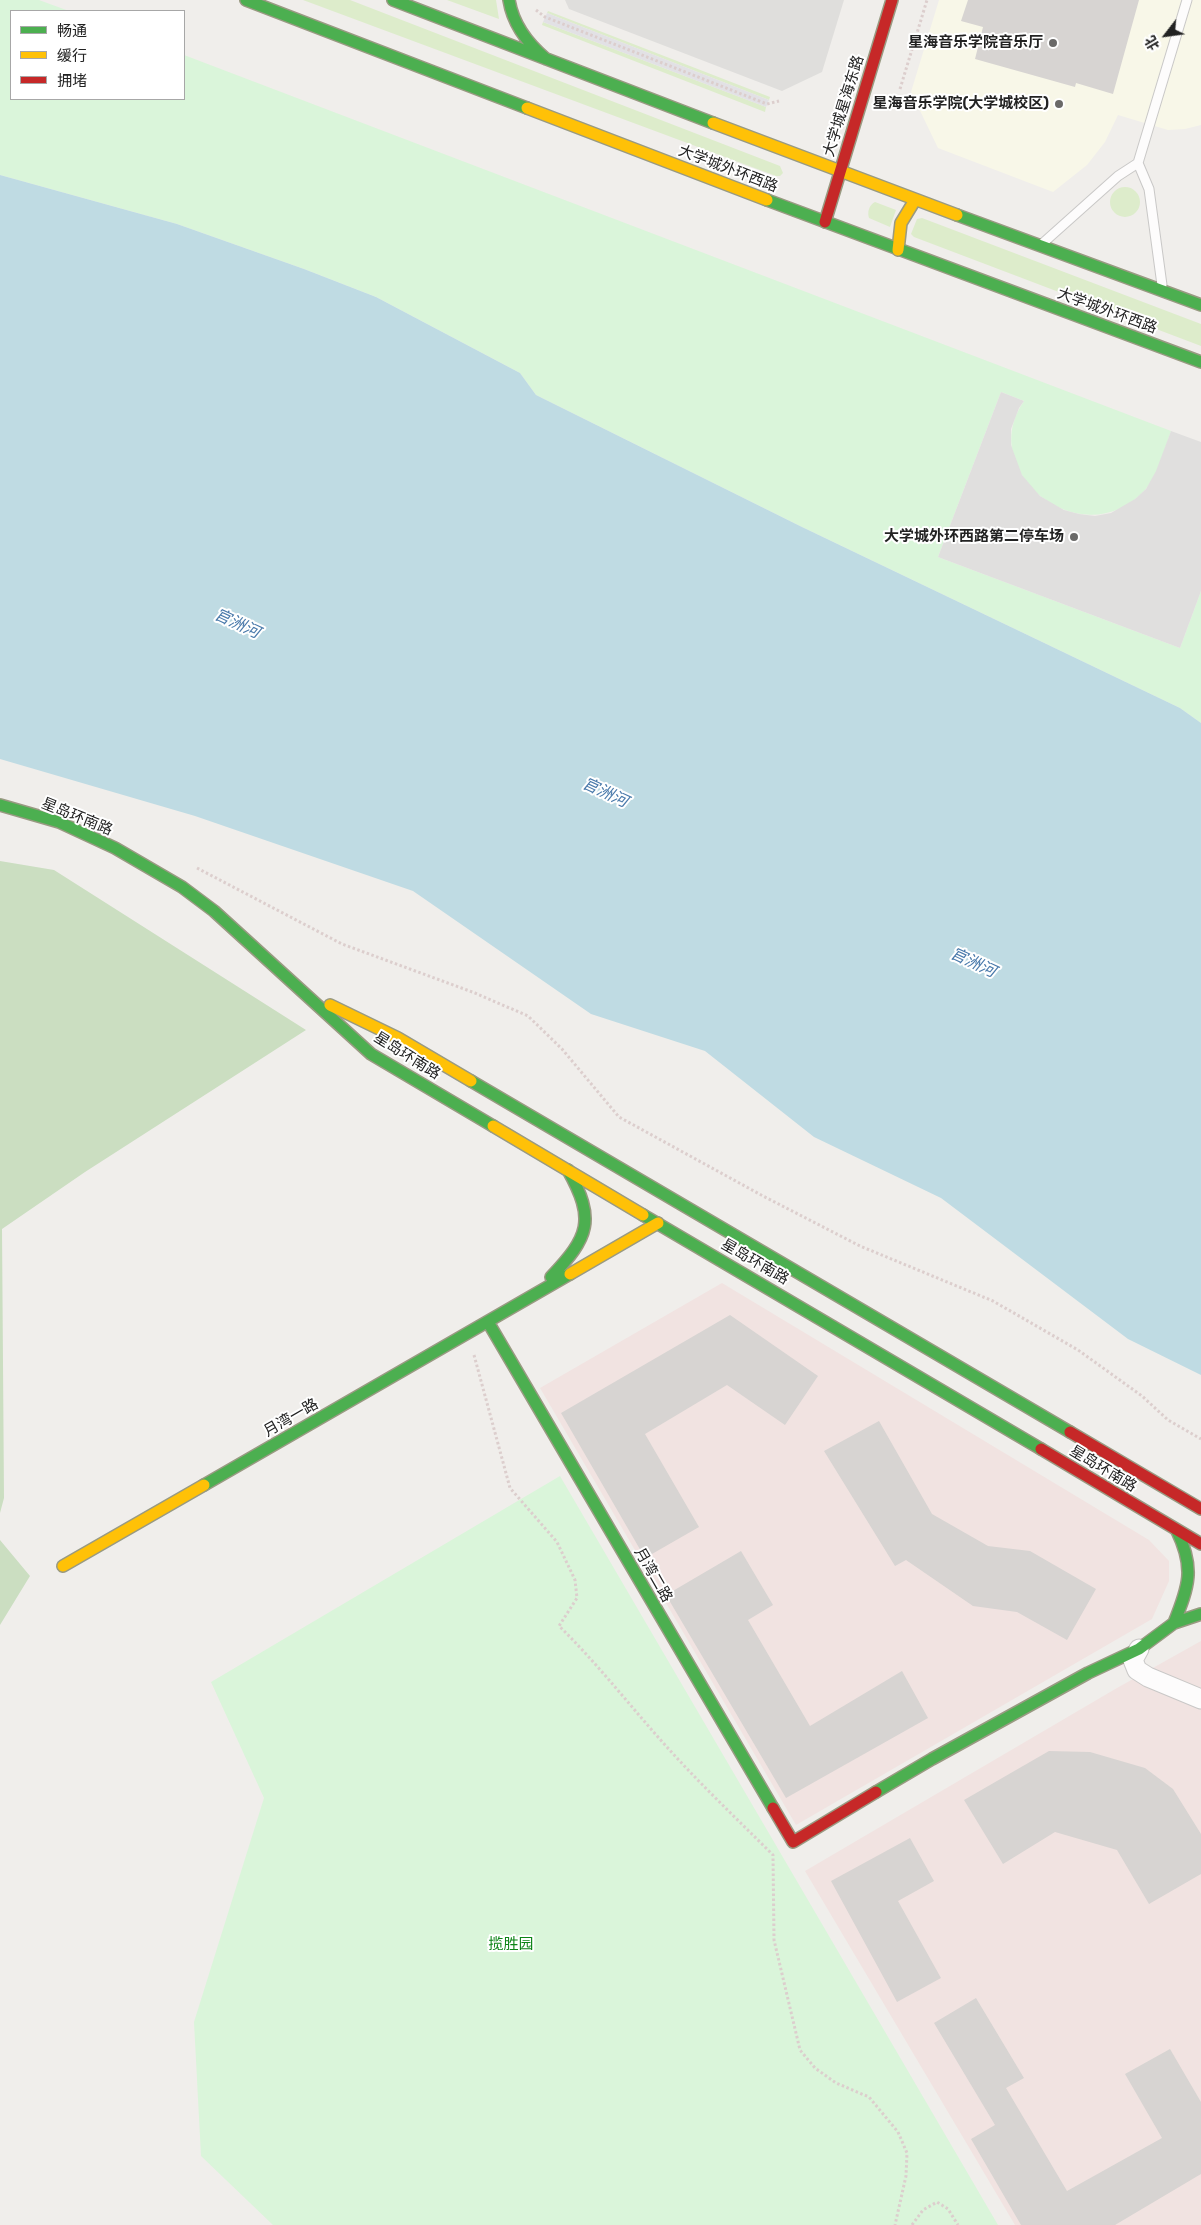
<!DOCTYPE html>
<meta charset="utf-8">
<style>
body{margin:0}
#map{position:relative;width:1201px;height:2225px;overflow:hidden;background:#f0eeeb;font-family:Rubik,"Noto Sans SC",sans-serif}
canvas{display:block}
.legend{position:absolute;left:10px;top:10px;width:175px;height:90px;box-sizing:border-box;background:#fff;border:1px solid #a7a7a7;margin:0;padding:6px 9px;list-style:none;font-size:15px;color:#222}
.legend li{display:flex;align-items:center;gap:10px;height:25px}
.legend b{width:25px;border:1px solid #a7a7a7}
.north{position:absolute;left:1141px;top:10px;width:50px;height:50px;-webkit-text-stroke:4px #fff;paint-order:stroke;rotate:240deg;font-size:14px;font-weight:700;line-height:20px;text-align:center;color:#222}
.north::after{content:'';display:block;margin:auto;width:18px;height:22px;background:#222;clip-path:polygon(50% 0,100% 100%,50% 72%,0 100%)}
</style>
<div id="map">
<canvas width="1201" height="2225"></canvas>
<ul class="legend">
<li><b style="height:6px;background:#4caf50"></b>畅通</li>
<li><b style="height:6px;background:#ffc107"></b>缓行</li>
<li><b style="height:6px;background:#c62828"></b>拥堵</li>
</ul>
<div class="north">北</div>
</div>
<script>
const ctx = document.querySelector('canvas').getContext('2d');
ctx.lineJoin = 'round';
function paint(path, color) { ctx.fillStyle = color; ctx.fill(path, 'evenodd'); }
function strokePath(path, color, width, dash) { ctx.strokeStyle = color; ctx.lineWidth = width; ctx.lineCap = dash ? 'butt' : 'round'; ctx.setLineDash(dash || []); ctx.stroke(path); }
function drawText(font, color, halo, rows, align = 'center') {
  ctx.font = font + ' Rubik,"Noto Sans SC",sans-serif'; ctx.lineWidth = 4; ctx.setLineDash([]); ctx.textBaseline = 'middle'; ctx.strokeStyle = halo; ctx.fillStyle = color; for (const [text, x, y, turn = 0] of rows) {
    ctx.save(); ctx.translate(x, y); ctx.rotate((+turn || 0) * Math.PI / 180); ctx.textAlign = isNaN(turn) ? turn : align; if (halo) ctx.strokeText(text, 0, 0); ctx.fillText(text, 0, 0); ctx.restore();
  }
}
const residential = new Path2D(`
 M565 0H844L822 72 782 91 569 9Z`);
const commercial = new Path2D(`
 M722 1283 1149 1540 1169 1561V1581L1152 1619 796 1825 540 1388Z
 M1201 1641V2225H1015L805 1871 1117 1688Z`);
const education = new Path2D(`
 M939 0H1201V125L1185 129 1168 130 1118 115 1105 142 1087 165 1053 192 938 148 911 92Z`);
const grass = new Path2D(`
 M303 0H350L780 166 783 173 780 176H776Z
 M447 0H496L499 19Z
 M548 11 770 97 769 100 547 13Z
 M543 22 766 107 765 112 542 25Z
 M1110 202a15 15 0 1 1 30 0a15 15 0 1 1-30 0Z
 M875 202 896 210 890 227 869 218C867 212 869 205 875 202Z
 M922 218 1201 324V346L914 237 911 234 917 219Z`);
const forest = new Path2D(`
 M0 861 54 870 306 1030 85 1172 2 1229 4 1498 0 1513Z
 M0 1540 30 1576 0 1625Z`);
const park = new Path2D(`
 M0 0H39L69 11H11V99H184V55L1171 431C1164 450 1159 474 1145 490 1083 558 974 472 1024 401L1001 392 938 557 1180 648 1201 591V723L1180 708 802 527 536 395 520 373 376 297 304 269 177 224 0 175Z
 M560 1476 998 2225H273L201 2156 194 2022 264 1798 211 1682Z`);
const parking = new Path2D(`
 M1001 392 1024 401 1019 408 1011 429V445L1022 475 1040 496 1064 510 1079 514 1095 516 1111 513 1135 499 1146 489 1156 471 1171 431 1201 442V591L1180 648 938 557Z`);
const plaza = new Path2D(`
 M547 13 769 100 766 107 543 22Z`);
const water = new Path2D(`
 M0 175 177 224 304 269 376 297 520 373 536 395 802 527 1180 708 1201 723V1375L1128 1339 941 1198 814 1137 705 1051 591 1014 413 891 195 816 0 759Z`);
const building = new Path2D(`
 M968 0H1139L1113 94 1076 83 1075 87 975 59 983 27 961 21Z
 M730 1315 818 1376 785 1425 727 1385 645 1434 699 1527 645 1558 561 1413Z
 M879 1421 932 1514 988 1546 1030 1551 1096 1589 1067 1640 1017 1612 973 1606 906 1560 895 1566 824 1451Z
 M741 1551 773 1605 748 1620 810 1726 902 1671 928 1718 786 1798 666 1595Z
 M1049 1751 1090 1752 1145 1768 1173 1789 1201 1834V1874L1149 1904 1117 1850 1055 1832 1003 1864 964 1800Z
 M910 1838 934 1881 898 1901 941 1978 897 2002 831 1881Z
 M976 1998 1024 2078 1006 2088 1067 2191 1162 2138 1125 2074 1170 2049 1201 2102V2174L1115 2225H1021L971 2139 995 2125 934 2023Z`);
const path = new Path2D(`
 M536 10 545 17 767 104 779 101
 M900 89 927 0
 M197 868 342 944 475 993 528 1016 562 1049 619 1117 763 1196 860 1246 993 1301 1078 1350 1142 1396 1168 1420 1201 1439
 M474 1355 510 1488 557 1542 575 1580 577 1598 559 1626C597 1663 630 1706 666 1746 700 1784 737 1819 773 1855L774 1940 800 2050 815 2068 836 2083 869 2097 898 2132 907 2153 906 2176 895 2225
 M912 2225 923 2210 937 2202 948 2209 958 2225`);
const lane = new Path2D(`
 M1138 163 1187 0
 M1043 243 1118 176 1138 163 1149 189 1162 285`);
const street = new Path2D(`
 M1139 1649 1133 1660 1137 1670 1148 1677 1201 1699`);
const fast = new Path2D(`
 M246 0 527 108
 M393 0 713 123
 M509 0C513 25 527 43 546 59
 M767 200 1201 362
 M957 215 1201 305
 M0 805 59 822 115 848 182 887 214 911 371 1054 493 1126
 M471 1081 1070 1432
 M643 1215 1041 1449
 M551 1277C589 1237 596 1220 568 1170
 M488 1322 773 1808
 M204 1485 570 1274
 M1174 1623C1189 1586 1195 1568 1177 1531
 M876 1792 932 1759 1088 1673 1139 1649 1174 1623 1201 1614`);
const slow = new Path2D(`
 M527 108 767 200
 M713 123 957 215
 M898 250 901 223 915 200
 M330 1005 398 1038 471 1081
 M493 1126 643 1215
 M570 1274 658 1223
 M63 1566 204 1485`);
const jam = new Path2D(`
 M825 222 892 0
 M1070 1432 1201 1509
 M1041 1449 1201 1544
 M773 1808 793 1842 876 1792`);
const markers = [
 [1053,43,5,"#6a6968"],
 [1059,104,5,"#6a6968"],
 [1074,537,5,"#6a6968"]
];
const poiNames = [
 ["星海音乐学院音乐厅",1043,43],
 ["星海音乐学院(大学城校区)",1049,104],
 ["大学城外环西路第二停车场",1064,537]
];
const streetNames = [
 ["大学城星海东路",844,106,-73],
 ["大学城外环西路",728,169,21],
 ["大学城外环西路",1107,311,20],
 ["星岛环南路",77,817,22],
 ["星岛环南路",407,1056,32],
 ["星岛环南路",755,1262,30],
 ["月湾一路",291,1418,-30],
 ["星岛环南路",1103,1469,31],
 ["月湾二路",653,1575,60]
];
const parkNames = [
 ["揽胜园",511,1945]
];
const waterNames = [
 ["官洲河",237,624,25],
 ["官洲河",605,793,25],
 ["官洲河",973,963,25]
];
paint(residential, '#dfdedc');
paint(commercial, '#f1e3e1');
paint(education, '#f8f7e8');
paint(grass, '#ddeccb');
paint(forest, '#cbdec1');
paint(park, '#daf5da');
paint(parking, '#e0dfde');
paint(plaza, '#e2e1e5');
paint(water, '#bfdbe3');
paint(building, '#d7d4d2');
strokePath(lane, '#c9c8c7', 11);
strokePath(street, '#c9c8c7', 21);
strokePath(fast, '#999a82', 14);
strokePath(slow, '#999a82', 14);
strokePath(jam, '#999a82', 14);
strokePath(path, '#dccecd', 3, [2.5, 2.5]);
strokePath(lane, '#fdfcfc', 9);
strokePath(street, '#fdfcfc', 19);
strokePath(fast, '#4caf50', 11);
strokePath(slow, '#ffc107', 11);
strokePath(jam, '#c62828', 11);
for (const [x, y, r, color] of markers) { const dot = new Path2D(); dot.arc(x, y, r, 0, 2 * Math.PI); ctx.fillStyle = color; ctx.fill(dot); strokePath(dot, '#fff', 2); }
drawText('bold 15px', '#222', '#fff', poiNames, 'right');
drawText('15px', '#222', '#fff', streetNames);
drawText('15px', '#0c8416', '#fff', parkNames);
drawText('italic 16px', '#4a7aab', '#fff', waterNames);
</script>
